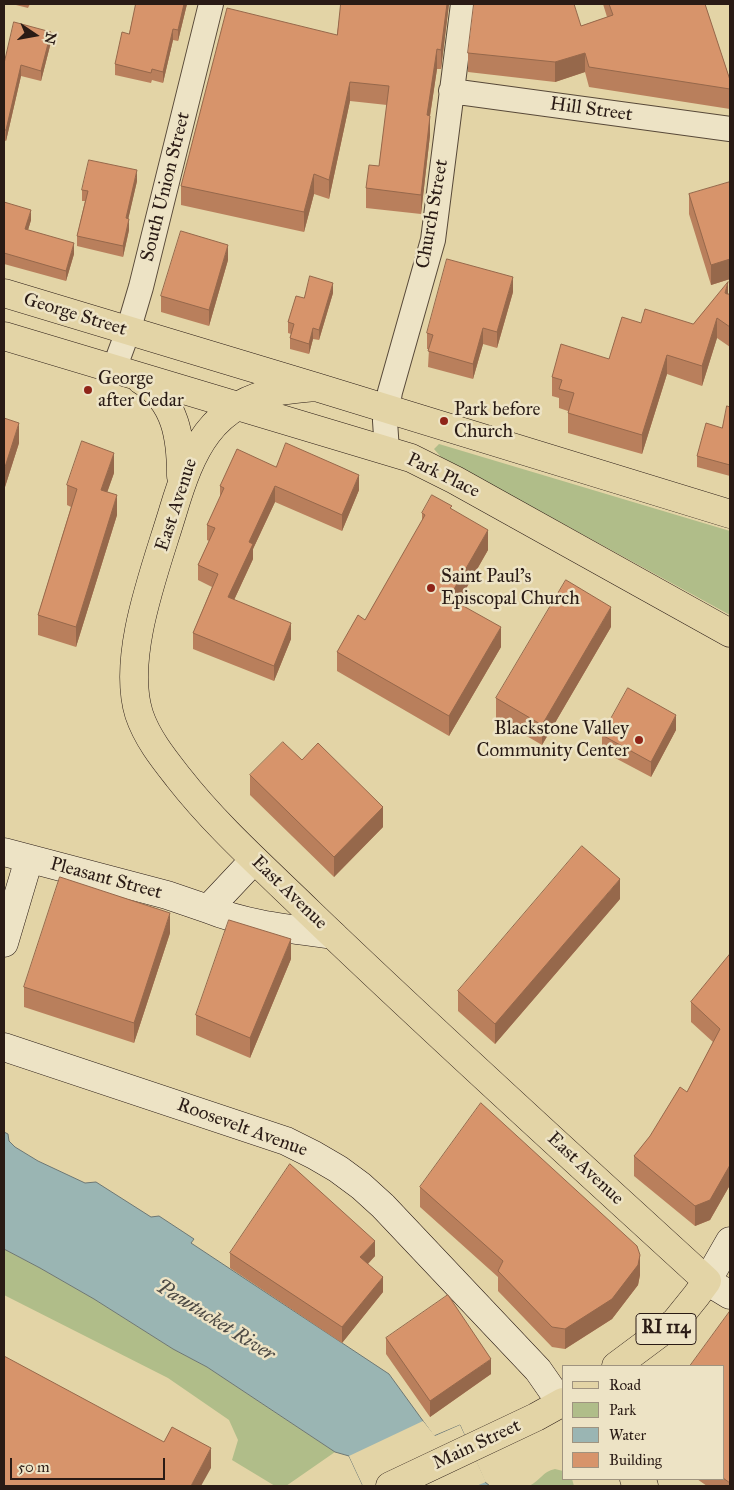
<!DOCTYPE html>
<style>
body{margin:0}
#map{position:relative;width:734px;height:1490px;overflow:hidden;background:#e3d4a6;font-family:"IM FELL Great Primer",serif}
canvas{display:block}
.frame{position:absolute;inset:0;border:5px solid #2a1b15;pointer-events:none}
.legend{position:absolute;left:562px;top:1365px;width:162px;height:115px;box-sizing:border-box;background:#ede3c5;border:1px solid #9f937f;margin:0;padding:6px 9px;list-style:none;font-size:15px;color:#2a1b15}
.legend li{display:flex;align-items:center;gap:10px;height:25px}
.legend b{width:25px;border:1px solid #9f937f}
.north{position:absolute;left:10px;top:10px;width:50px;height:50px;-webkit-text-stroke:4px #ede3c5;paint-order:stroke;rotate:102deg;font-size:14px;font-weight:700;line-height:20px;text-align:center;color:#2a1b15}
.north::after{content:'';display:block;margin:auto;width:18px;height:22px;background:#2a1b15;clip-path:polygon(50% 0,100% 100%,50% 72%,0 100%)}
.scale{position:absolute;left:10px;top:1458px;width:155px;height:22px;box-sizing:border-box;border:2px solid #2a1b15;border-top:0;padding-left:6px;font-size:15px;line-height:18px;white-space:nowrap;color:#2a1b15;-webkit-text-stroke:4px #ede3c5;paint-order:stroke}
</style>
<div id="map">
<canvas width="734" height="1490"></canvas>
<div class="frame"></div>
<ul class="legend">
<li><b style="height:6px;background:#e3d4a6"></b>Road</li>
<li><b style="height:14px;background:#b0bd89"></b>Park</li>
<li><b style="height:14px;background:#9ab5b3"></b>Water</li>
<li><b style="height:14px;background:#d7946b"></b>Building</li>
</ul>
<div class="north">N</div>
<div class="scale">50 m</div>
</div>
<script>
const ctx = document.querySelector('canvas').getContext('2d');
ctx.lineJoin = 'round';
function paint(path, color) { ctx.fillStyle = color; ctx.fill(path, 'evenodd'); }
function strokePath(path, color, width, dash) { ctx.strokeStyle = color; ctx.lineWidth = width; ctx.lineCap = dash ? 'butt' : 'round'; ctx.setLineDash(dash || []); ctx.stroke(path); }
function drawText(font, color, halo, rows, align = 'center') {
  ctx.font = font + ' "IM FELL Great Primer",serif'; ctx.lineWidth = 5; ctx.setLineDash([]); ctx.textBaseline = 'middle'; ctx.strokeStyle = halo; ctx.fillStyle = color; for (const [text, x, y, turn = 0] of rows) {
    ctx.save(); ctx.translate(x, y); ctx.rotate((+turn || 0) * Math.PI / 180); ctx.textAlign = isNaN(turn) ? turn : align; if (halo) ctx.strokeText(text, 0, 0); ctx.fillText(text, 0, 0); ctx.restore();
  }
}
const green = new Path2D(`
 M439 444 730 531V615L441 457 434 449Z
 M4 1249 40 1268 94 1299 173 1349 207 1367 335 1452 286 1486H275L232 1460 238 1440 229 1420 168 1378 4 1295Z
 M555 1469 563 1471V1479H572L574 1486H529C541 1480 542 1472 555 1469Z`);
const water = new Path2D(`
 M4 1132 8 1134 9 1141 15 1147 38 1161 85 1183 96 1182 151 1217 159 1216 194 1239 191 1243 389 1374 434 1436 460 1425 485 1482 490 1486H363L349 1456 335 1452 207 1367 173 1349 94 1299 40 1268 4 1249Z`);
const pier = new Path2D(`
 M423 1421 435 1436 460 1425 486 1482 476 1486H363L349 1456Z`);
const street = new Path2D(`
 M451 91 730 129
 M114 369 128 331 141 287 211 4
 M387 451 385 421 390 392 433 240 463 4`);
const secondary = new Path2D(`
 M4 852 167 895 208 909 254 860
 M208 909C248 925 291 929 333 935
 M4 943 29 859
 M4 1047 286 1141 314 1155 338 1169 361 1186 383 1206 538 1370 561 1403
 M730 1241 707 1281 730 1295`);
const primary = new Path2D(`
 M4 293 316 387 730 514
 M4 336 411 458 455 480 730 633
 M141 380C176 401 181 438 181 476
 M316 387C304 388 292 389 280 391 211 403 191 451 173 511 156 568 121 656 139 714 147 738 163 758 178 777 217 827 265 869 310 913 440 1038 574 1159 707 1281L696 1296 675 1322 616 1366
 M634 1479 644 1486
 M390 1486 536 1417 563 1402`);
const wall = new Path2D(`
 M12 4H30L28 8Z
 M136 4H187L178 41 173 40 163 83 152 80 151 83 115 75V64L129 34Z
 M341 4H449L441 69H437L430 116V135L421 214 366 208V188L379 166 387 105 350 101 329 199 314 194 304 232 181 205V186L337 35Z
 M603 4H705L730 80V109L589 87 585 72 555 82 468 72V53L581 26 607 17Z
 M51 42 41 81 21 76 6 141 4 140V64Z
 M137 181 128 219 129 230 123 257 77 246V236L85 201H82V190Z
 M730 182V279L711 285 689 214V194Z
 M4 202 31 220 28 230 74 254 66 281 4 264Z
 M228 260 209 326 161 312V296Z
 M513 292 497 348 483 344 473 379 428 367 429 349H427V333Z
 M333 293 319 340 313 339 309 354 290 349V338L291 334 288 333V322L304 298Z
 M728 294H730V347L717 338 702 386 667 374 642 454 568 433V411L559 408V398L552 396V377L609 359 641 323 693 324Z
 M730 407V476L697 467V456L722 428Z
 M4 418 19 443 5 487 4 486Z
 M276 467 359 490 342 531 275 502 253 549V559L234 600 291 639 274 681 193 649V633L212 587 198 580V565L209 541 207 540V525L220 499V486Z
 M114 473 107 492 117 515 76 647 38 635V615L71 507 67 505V485Z
 M452 509 488 550 458 603 501 647 449 736 337 671V652L365 620 422 522V513Z
 M611 627 542 745 496 718V698Z
 M676 730 651 777 602 751V735Z
 M302 760 383 827 334 877 250 795V775Z
 M620 899 495 1044 458 1011V991Z
 M170 933 134 1043 24 1007V987Z
 M730 954V1185L710 1220 695 1226 634 1176V1156L687 1092 713 1042 691 1022V1002Z
 M291 959 250 1058 196 1035V1015Z
 M420 1187 640 1275 638 1285 612 1319 565 1349 552 1347 498 1291V1277L420 1207Z
 M230 1253 375 1256 368 1264 383 1292 342 1343 230 1268Z
 M730 1311V1486H707L697 1479H723V1366Z
 M386 1338 491 1374 430 1417 386 1354Z`);
const shadedWall = new Path2D(`
 M184 4H187L178 41V30Z
 M447 4H449L441 69V50Z
 M173 29V40L163 83V72Z
 M51 32V42L41 81V71Z
 M437 49V69L427 135V115Z
 M585 53V72L555 82V62Z
 M21 65V76L6 141V130Z
 M350 82V101L329 199V180Z
 M430 116V135L421 214V195Z
 M137 170V181L126 229V218Z
 M314 174V194L304 232V212Z
 M31 210V220L25 240V229Z
 M129 219V230L123 257V246Z
 M74 243V254L66 281V271Z
 M228 245V260L209 326V310Z
 M730 259V279L711 285V265Z
 M513 277V292L497 348V332Z
 M728 282V301L725 293Z
 M333 283V293L319 340V330Z
 M717 318V338L702 386V366Z
 M313 328V339L309 354V344Z
 M483 328V344L473 379V364Z
 M667 355V374L642 454V435Z
 M19 423V443L5 487V467Z
 M114 453V473L101 510V490Z
 M359 475V490L342 531V515Z
 M275 486V502L253 549V559L228 613V597L249 542Z
 M117 495V515L76 647V627Z
 M488 530V550L449 618V598Z
 M611 607V627L542 745V725Z
 M291 623V639L274 681V666Z
 M501 627V647L449 736V716Z
 M676 715V730L651 777V762Z
 M383 807V827L334 877V857Z
 M620 879V899L495 1044V1024Z
 M170 913V933L134 1043V1023Z
 M291 939V959L250 1058V1038Z
 M730 1165V1185L710 1220 695 1226V1206Z
 M375 1241V1256L360 1272V1257Z
 M640 1255V1275L638 1285 612 1319 565 1349V1329Z
 M383 1277V1292L342 1343V1327Z
 M491 1359V1374L430 1417V1401Z
 M211 1448V1468L201 1486H191Z`);
const building = new Path2D(`
 M136 4H184L178 30 173 29 163 72 152 69 151 73 115 64 122 32 129 34Z
 M341 4H447L441 50 437 49 427 115 430 116 421 195 366 188 369 165 379 166 389 86 350 82 329 180 314 174 304 212 181 186 227 8 337 35Z
 M474 4H574L581 26 613 15 609 4H705L730 80V89L589 67 585 53 555 62 468 53Z
 M14 22 51 32 41 71 21 65 6 130H4V64Z
 M89 160 137 170 126 218 129 219 123 246 77 236 88 191 82 190Z
 M730 182V259L711 265 689 194Z
 M4 202 31 210 25 229 74 243 66 271 4 253Z
 M181 231 228 245 209 310 161 296Z
 M447 259 513 277 497 332 483 328 473 364 428 351 433 335 427 333Z
 M310 276 333 283 319 330 313 328 309 344 290 338 294 324 288 322 296 296 304 298Z
 M728 282 725 293 727 294H730V327L717 318 702 366 667 355 642 435 568 413 574 393 559 389 562 380 552 377 561 344 609 359 622 317 641 323 645 309 693 324Z
 M727 406 730 407V465L697 456 706 423 722 428Z
 M4 418 19 423 5 467H4Z
 M82 441 114 453 101 490 117 495 76 627 38 615 77 489 67 485Z
 M286 443 359 475 342 515 275 486 249 542 253 544 228 597 291 623 274 666 193 633 218 574 198 565 215 528 207 525 224 488 220 486 237 449 276 467Z
 M432 495 452 506 450 508 488 530 449 598 501 627 449 716 337 652 358 615 365 620 425 515 422 513Z
 M566 580 611 607 542 725 496 698Z
 M628 688 676 715 651 762 602 735Z
 M283 742 302 760 318 743 383 807 334 857 250 775Z
 M582 846 620 879 495 1024 458 991Z
 M60 877 170 913 134 1023 24 987Z
 M229 920 291 939 250 1038 196 1015Z
 M730 954V1165L710 1200 695 1206 634 1156 650 1136 680 1087 687 1092 720 1029 691 1002Z
 M481 1103 637 1246 640 1255 638 1265 612 1299 565 1329 552 1327 498 1271 503 1261 420 1187Z
 M290 1164 375 1241 360 1257 383 1277 342 1327 230 1253Z
 M448 1295 491 1359 430 1401 386 1338Z
 M730 1311V1483L723 1478V1366H690Z
 M4 1356 164 1442 172 1427 211 1448 191 1486H4Z`);
const markers = [
 [88,390,5,"#8f2418"],
 [444,421,5,"#8f2418"],
 [431,588,5,"#8f2418"],
 [639,740,5,"#8f2418"]
];
const shields = [
 [666,1329,60]
];
const shieldNames = [
 ["RI 114",666,1329]
];
const streetNames = [
 ["Hill Street",591,110,8],
 ["South Union Street",166,187,-76],
 ["Church Street",433,214,-80],
 ["George Street",75,315,17],
 ["Park Place",443,476,26],
 ["East Avenue",177,505,-72],
 ["Pleasant Street",106,879,15],
 ["East Avenue",289,893,44],
 ["Roosevelt Avenue",242,1128,20],
 ["East Avenue",585,1169,43],
 ["Main Street",477,1445,-25]
];
const poiNames = [
 ["George",98,379],
 ["after Cedar",98,401],
 ["Park before",454,410],
 ["Church",454,432],
 ["Saint Paul's",441,577],
 ["Episcopal Church",441,599],
 ["Blackstone Valley",629,729,"right"],
 ["Community Center",629,751,"right"]
];
const waterNames = [
 ["Pawtucket River",215,1321,32]
];
paint(green, '#b0bd89');
paint(water, '#9ab5b3');
strokePath(water, '#6d7774', 1);
paint(pier, '#e3d4a6');
strokePath(street, '#584939', 26);
strokePath(secondary, '#2a1b15', 29);
strokePath(primary, '#2a1b15', 29);
strokePath(street, '#ede3c5', 24);
strokePath(secondary, '#ede3c5', 28);
strokePath(primary, '#e3d4a6', 28);
paint(wall, '#b97f5c');
paint(shadedWall, '#96684b');
paint(building, '#d7946b');
strokePath(building, '#96684b', 1);
for (const [x, y, r, color] of markers) { const dot = new Path2D(); dot.arc(x, y, r, 0, 2 * Math.PI); ctx.fillStyle = color; ctx.fill(dot); strokePath(dot, '#ede3c5', 2); }
for (const [x, y, w] of shields) { const box = new Path2D(); box.roundRect(x - w / 2, y - 15.5, w, 31, 4); ctx.fillStyle = '#ede3c5'; ctx.fill(box); strokePath(box, '#2a1b15', 1); }
drawText('bold 18px', '#2a1b15', null, shieldNames);
drawText('19px', '#2a1b15', '#ede3c5', streetNames);
drawText('19px', '#2a1b15', '#ede3c5', poiNames, 'left');
drawText('italic 20px', '#4c4944', '#ede3c5', waterNames);
</script>
